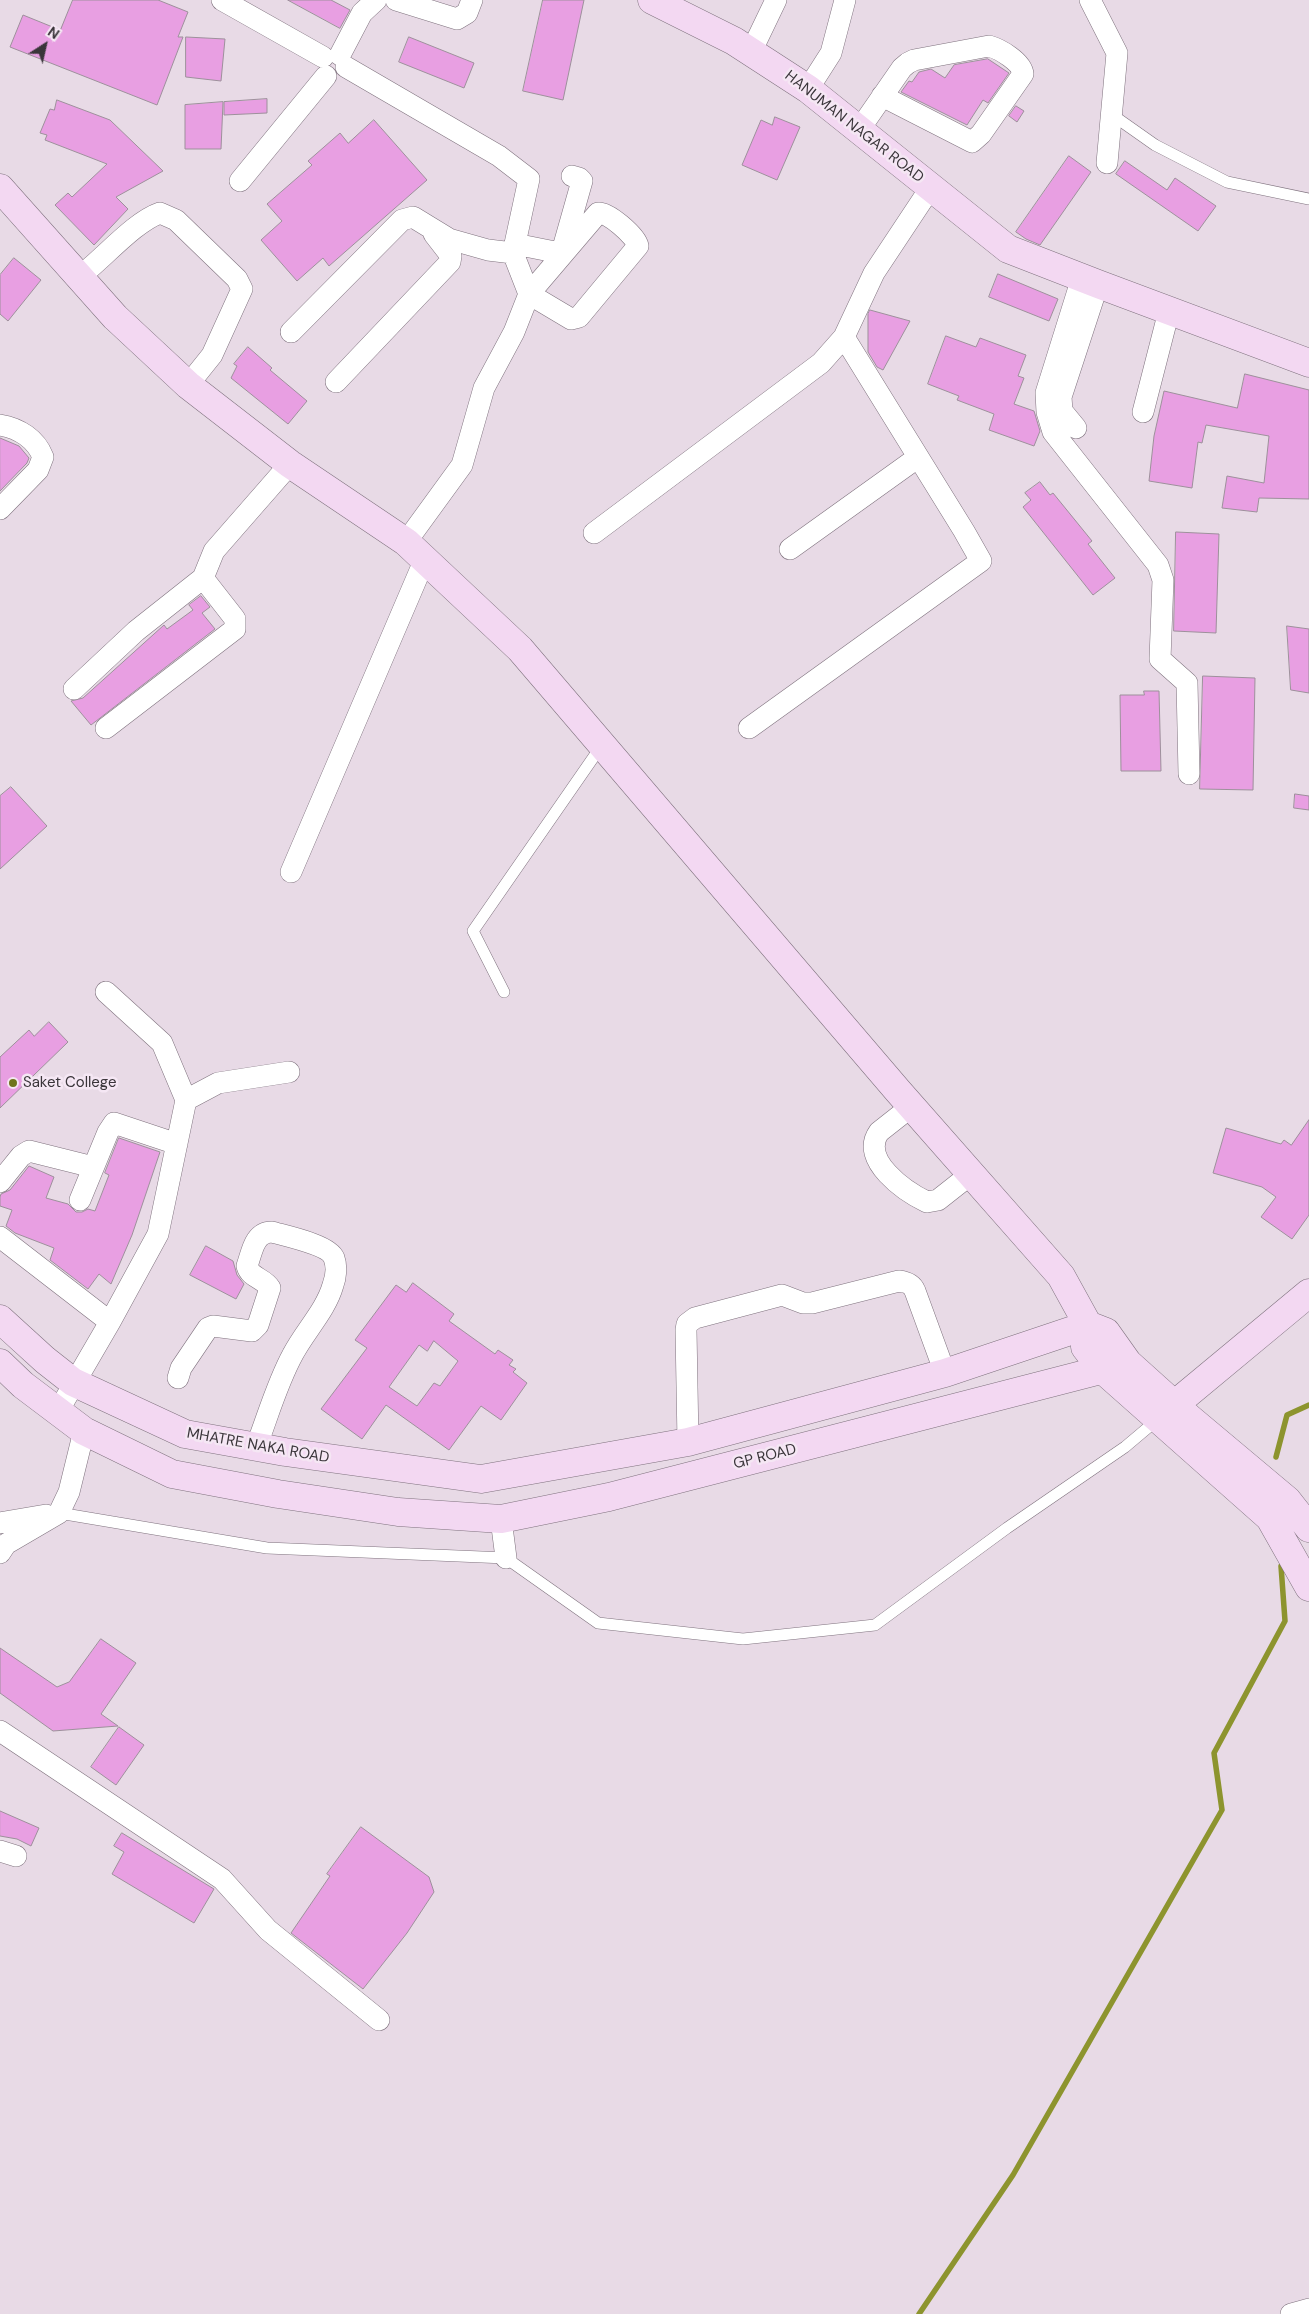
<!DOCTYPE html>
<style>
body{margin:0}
#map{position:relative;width:1309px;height:2314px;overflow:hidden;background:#e8dae6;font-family:"DM Sans",sans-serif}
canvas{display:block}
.north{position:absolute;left:20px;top:20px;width:50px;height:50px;-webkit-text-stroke:4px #f5e7f4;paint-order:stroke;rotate:35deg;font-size:14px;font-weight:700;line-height:20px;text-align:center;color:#3a353a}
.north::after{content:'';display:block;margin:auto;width:18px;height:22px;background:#3a353a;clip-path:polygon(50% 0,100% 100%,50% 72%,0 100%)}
</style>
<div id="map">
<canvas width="1309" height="2314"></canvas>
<div class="north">N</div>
</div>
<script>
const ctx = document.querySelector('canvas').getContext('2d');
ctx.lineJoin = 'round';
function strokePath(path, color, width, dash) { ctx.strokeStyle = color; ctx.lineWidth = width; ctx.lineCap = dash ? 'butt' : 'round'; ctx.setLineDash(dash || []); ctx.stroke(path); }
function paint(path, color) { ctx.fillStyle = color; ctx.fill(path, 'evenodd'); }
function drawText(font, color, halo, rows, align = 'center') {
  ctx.font = font + ' "DM Sans",sans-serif'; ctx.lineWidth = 5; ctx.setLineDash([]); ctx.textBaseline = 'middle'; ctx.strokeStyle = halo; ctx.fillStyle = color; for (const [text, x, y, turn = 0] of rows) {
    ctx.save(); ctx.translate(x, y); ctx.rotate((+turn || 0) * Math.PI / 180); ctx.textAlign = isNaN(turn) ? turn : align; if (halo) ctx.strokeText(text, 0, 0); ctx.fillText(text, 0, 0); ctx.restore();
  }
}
const stream = new Path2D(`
 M1276 1457 1287 1415 1309 1405
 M919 2314 1013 2175 1222 1810 1214 1753 1285 1621 1281 1566`);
const building = new Path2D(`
 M73 0H158L188 12 178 37H183L157 105 10 47 23 15 60 30Z
 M288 0H331L350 10 340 28Z
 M543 0H584L563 100 523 91Z
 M186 37 225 39 221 81 186 77Z
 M409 37 474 63 464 88 399 62Z
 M988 59 1009 73 988 103 983 100 967 125 901 92 909 81 912 82 919 72 931 69 945 78 954 65Z
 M267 99V113L224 115V102Z
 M57 100 110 120 163 171 116 197 128 209 94 245 55 205 68 193 72 197 107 164 45 140 47 135 40 133 50 109 54 110Z
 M223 102 221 149H185V105Z
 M1016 106 1024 111 1017 122 1009 116Z
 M775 117 800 127 777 180 742 165 761 120 772 125Z
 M374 120 427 180 329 266 323 258 297 281 261 240 282 221 267 204 312 165 308 161 340 133 348 143Z
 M1069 156 1091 172 1040 245 1026 239 1016 232Z
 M1125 161 1167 190 1175 178 1216 206 1198 231 1116 174Z
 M14 258 41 280 8 321 0 314V275Z
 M998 274 1058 299 1049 321 989 297Z
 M870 310 910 321 883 370 877 367 868 352V314Z
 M946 336 976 347 980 338 1026 355 1018 376 1024 378 1014 404 1034 411 1040 431 1034 446 989 430 994 414 957 400 959 396 928 384Z
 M248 347 272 368 270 370 307 401 288 424 231 378 237 366 234 364Z
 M1245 374 1309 390V499L1259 498 1257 512 1222 508 1227 476 1264 483 1269 436 1206 425 1202 443 1198 442 1192 488 1149 481 1154 436 1164 391 1237 408Z
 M0 438 19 446 29 458 27 463 0 491Z
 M1040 482 1050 495 1053 493 1092 541 1088 544 1115 578 1093 595 1023 507 1031 500 1025 493Z
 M1176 532 1219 534 1216 633 1174 631Z
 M201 596 210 607 202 613 215 629 91 725 71 701 83 698 164 625 167 629 193 610 189 605Z
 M1287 626 1309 629V693L1291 690Z
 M1203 676 1255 678 1253 790 1200 789Z
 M1144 691H1159L1161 771H1121L1120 695H1144Z
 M11 787 47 826 0 869V796Z
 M1295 794 1309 796V810L1294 808Z
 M49 1022 68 1042 0 1108V1057L29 1030 34 1036Z
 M1309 1120V1215L1292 1239 1261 1217 1276 1197 1262 1187 1213 1173 1226 1128 1281 1144 1284 1140 1291 1145Z
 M119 1138 160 1152 132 1235 111 1284 99 1274 88 1289 50 1260 54 1248 15 1233 6 1226 12 1210 0 1206V1197L1 1194 10 1190 29 1166 54 1177 46 1198 68 1204 76 1212H82L88 1209 95 1211 109 1175 105 1173Z
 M206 1246 233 1261 237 1275 244 1284 236 1299 190 1275Z
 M413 1283 454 1314 449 1321 495 1354 498 1350 513 1360 509 1365 516 1369 513 1372 527 1383 501 1420 481 1406 449 1450 386 1405 362 1439 321 1409 367 1348 355 1340 396 1285 406 1292ZM434 1341 458 1361 440 1386 434 1383 417 1406 389 1387 419 1345 427 1351Z
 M101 1639 136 1663 101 1714 118 1726 53 1731 0 1693V1648L57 1687 69 1682Z
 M119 1727 144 1745 116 1785 91 1767Z
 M0 1811 39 1828 31 1846 17 1839 0 1836Z
 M361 1827 429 1877 434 1892 407 1933 363 1989 291 1933 330 1876 327 1874Z
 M122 1833 214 1889 194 1923 112 1874 124 1852 114 1846Z`);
const lane = new Path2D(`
 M1111 114 1155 145 1227 182 1309 199
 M504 992 473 931 602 745
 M59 1513 267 1548 506 1558 598 1623 743 1639 875 1625 1007 1528 1125 1447 1157 1420`);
const street = new Path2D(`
 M222 0 323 57
 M396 0 457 19 467 13 472 0
 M1090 0 1117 53 1107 163
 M751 52 776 0
 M340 55 362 13 376 0
 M346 67 499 156 529 179 513 253 529 294 571 319 579 317 638 246C636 236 607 211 598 213L529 294 514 332 484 388 462 465 406 542
 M808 89 831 53 845 0
 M859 130 902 68 908 63 914 60 989 46C1000 49 1022 62 1023 74L981 134 972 142 882 96
 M240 181 326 76
 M515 244 555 252 563 248 582 181 579 178 572 176
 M79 277C103 259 134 222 160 213L176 220 237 279 242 289 212 355 188 385
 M1082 278 1046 393 1047 412 1053 432 1158 565 1163 580 1160 659 1187 683 1189 774
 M291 332 402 220 413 217 449 239 488 250 513 253
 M336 382 450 262 451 256 434 234
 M1143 412 1169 311
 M0 425C19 428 36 439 43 457L38 470 0 509
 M1076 428 1062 411 1061 397 1098 284
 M594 533 821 363 844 337 874 273 931 187
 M790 549 917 458
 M74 689 136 631 203 578 214 551 290 464
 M106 728 235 629V619L203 578
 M749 728 981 561 964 531 844 337
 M291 872 425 559
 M186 1100 218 1083 289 1072
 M912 1106 879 1132C859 1160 906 1192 927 1202L938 1200 971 1174
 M0 1182 21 1156 29 1151 93 1167
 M80 1200 108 1132 114 1123 177 1144
 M0 1237 110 1322
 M178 1378 181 1368 208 1328 213 1326 252 1331 258 1325 270 1288C264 1278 250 1278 247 1266 252 1252 254 1232 272 1232 286 1236 329 1245 334 1258 337 1266 336 1277 333 1285 326 1310 305 1331 293 1354 277 1383 268 1416 256 1447
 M57 1413 110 1322 158 1234 186 1100 162 1043 106 992
 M688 1442 686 1330 687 1324 695 1318 782 1295 803 1303H812L899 1281C907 1282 912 1284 915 1291L945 1373
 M501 1519 506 1558
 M0 1523 46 1515
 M0 1553 6 1544 59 1513 69 1492 84 1431
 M0 1731 222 1879 268 1930 379 2020
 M0 1851 16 1856
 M1291 2314 1309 2309`);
const secondary = new Path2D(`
 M652 0 734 41 808 89 1008 249 1098 284 1309 363
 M0 188 115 317 188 385 290 464 406 542 520 649 898 1091 1061 1276 1088 1325 1085 1347 1103 1370 1270 1518 1309 1587
 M0 1319 45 1360 73 1382 185 1434 285 1452 481 1479 688 1442 945 1373 1088 1325
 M1088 1325 1106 1332 1128 1363 1188 1417 1287 1500 1309 1528
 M0 1363 23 1385 84 1431 172 1474 278 1494 398 1512 501 1519 609 1497 1128 1363
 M1162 1415 1309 1293`);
const markers = [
 [13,1083,5,"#6f741c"]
];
const streetNames = [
 ["HANUMAN NAGAR ROAD",854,127,38],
 ["MHATRE NAKA ROAD",258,1446,10],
 ["GP ROAD",765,1457,-14]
];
const poiNames = [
 ["Saket College",23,1083]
];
strokePath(stream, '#8d942e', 5.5);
paint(building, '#e89fe2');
strokePath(building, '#9d909b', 1);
strokePath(lane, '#7f727e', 12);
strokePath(street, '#7f727e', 22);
strokePath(secondary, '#7f727e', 29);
strokePath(lane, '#fff', 11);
strokePath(street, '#fff', 21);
strokePath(secondary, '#f3d8f2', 28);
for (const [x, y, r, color] of markers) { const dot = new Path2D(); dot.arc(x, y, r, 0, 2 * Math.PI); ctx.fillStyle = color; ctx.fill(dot); strokePath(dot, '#f5e7f4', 2); }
drawText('15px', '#3a353a', '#f5e7f4', streetNames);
drawText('15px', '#3a353a', '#f5e7f4', poiNames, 'left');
</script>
